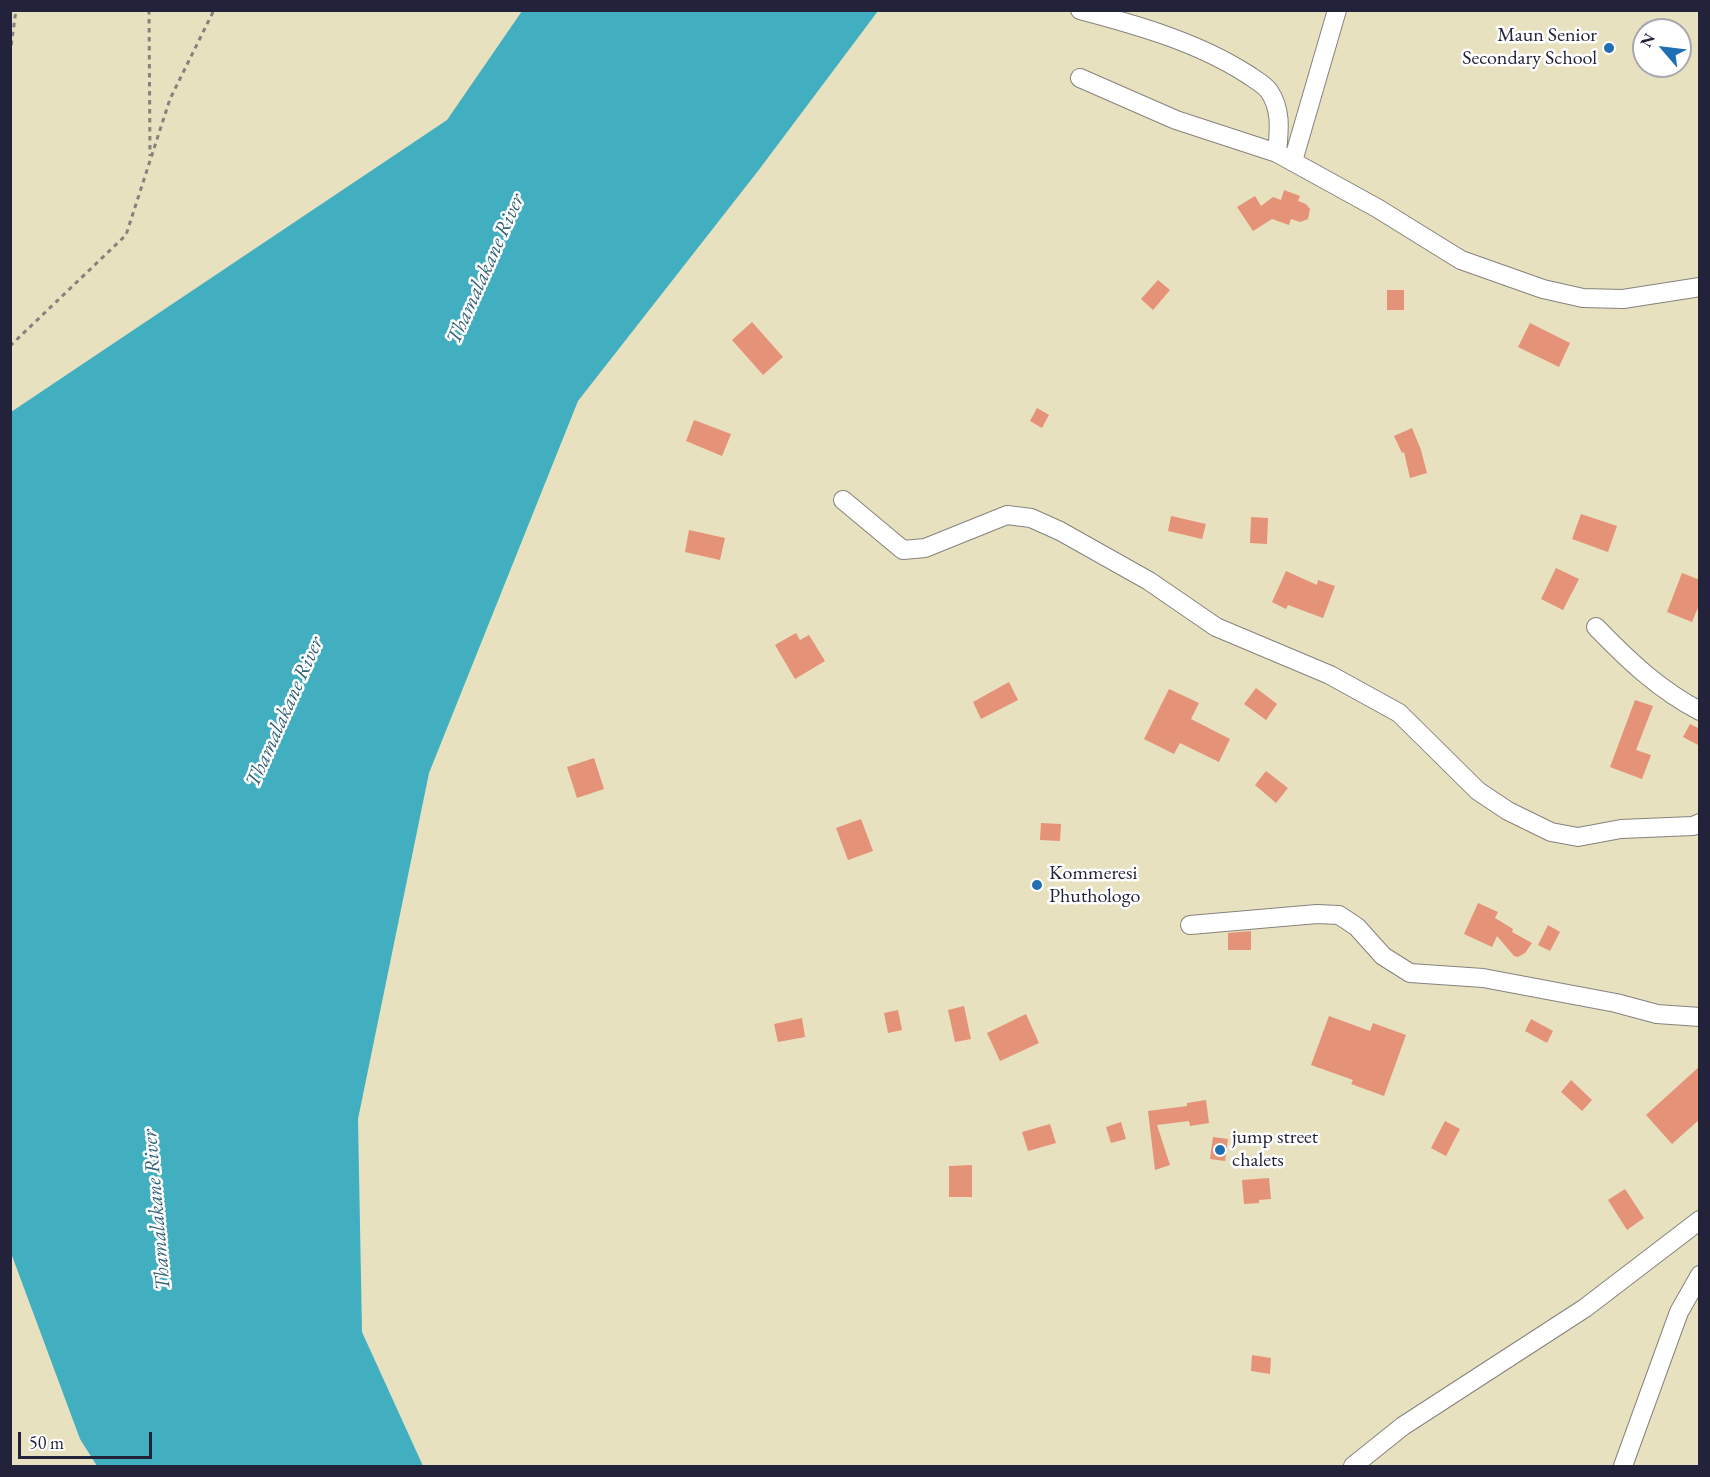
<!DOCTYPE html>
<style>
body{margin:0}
#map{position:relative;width:1710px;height:1477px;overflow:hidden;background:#e8e1bf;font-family:"EB Garamond",serif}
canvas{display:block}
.frame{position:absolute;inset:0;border:12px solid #22223b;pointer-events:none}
.north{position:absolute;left:1632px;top:18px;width:60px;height:60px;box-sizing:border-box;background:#fff;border:2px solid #a7a7b1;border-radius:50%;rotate:298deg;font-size:16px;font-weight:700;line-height:24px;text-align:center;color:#22223b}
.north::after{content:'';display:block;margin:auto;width:21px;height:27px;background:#1f6fb2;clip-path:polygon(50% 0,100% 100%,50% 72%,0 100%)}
.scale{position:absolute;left:18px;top:1432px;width:134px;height:27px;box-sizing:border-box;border:3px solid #22223b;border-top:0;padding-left:8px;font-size:18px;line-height:21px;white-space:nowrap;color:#22223b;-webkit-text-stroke:4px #fff;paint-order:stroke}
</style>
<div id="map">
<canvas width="1710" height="1477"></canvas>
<div class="frame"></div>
<div class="north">N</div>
<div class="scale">50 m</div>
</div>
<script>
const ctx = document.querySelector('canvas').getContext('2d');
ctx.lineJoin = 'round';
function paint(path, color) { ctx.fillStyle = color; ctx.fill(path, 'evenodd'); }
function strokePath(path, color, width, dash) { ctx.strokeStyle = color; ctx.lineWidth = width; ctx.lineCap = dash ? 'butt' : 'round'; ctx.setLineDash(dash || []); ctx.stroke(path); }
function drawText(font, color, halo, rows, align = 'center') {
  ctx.font = font + ' "EB Garamond",serif'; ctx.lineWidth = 5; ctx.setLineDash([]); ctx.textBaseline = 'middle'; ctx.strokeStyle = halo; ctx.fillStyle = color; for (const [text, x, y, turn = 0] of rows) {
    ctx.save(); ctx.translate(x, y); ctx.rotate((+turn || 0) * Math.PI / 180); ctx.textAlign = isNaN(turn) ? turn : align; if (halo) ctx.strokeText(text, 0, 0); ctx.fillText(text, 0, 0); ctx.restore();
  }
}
const water = new Path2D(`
 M522 11H878L758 171 578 401 429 773 358 1119 362 1332 423 1466H97L80 1439 11 1253V412L447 120Z`);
const building = new Path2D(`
 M1284 190 1300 196 1298 201 1306 204 1310 209 1308 219 1300 222 1291 219 1289 225 1272 219 1253 231 1237 207 1255 196 1261 206 1273 197 1281 200Z
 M1158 280 1170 290 1153 310 1141 299Z
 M1387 290H1404V310H1387Z
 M752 322 783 357 763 375 732 340Z
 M1530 323 1570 343 1559 367 1518 347Z
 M1037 408 1049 415 1042 428 1030 421Z
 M694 420 731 434 722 456 686 441Z
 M1412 428 1421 450 1427 473 1410 478 1404 452 1402 453 1394 436Z
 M1581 514 1617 526 1608 552 1572 539Z
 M1171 516 1206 524 1202 539 1168 531Z
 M1251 517 1268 518 1267 544 1250 543Z
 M689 530 725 538 720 560 685 552Z
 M1556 568 1579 579 1563 610 1541 599Z
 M1286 571 1317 585 1318 580 1335 586 1323 618 1288 605 1286 609 1272 602Z
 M1682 573 1700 580V603L1692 622 1667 612Z
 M796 633 800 640 809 635 825 661 795 679 775 645Z
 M1009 682 1018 700 981 719 973 702Z
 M1256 688 1277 704 1266 720 1244 704Z
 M1169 689 1199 703 1191 719 1230 739 1219 762 1180 743 1174 754 1144 739Z
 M1635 700 1653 706 1636 750 1651 755 1642 779 1610 767Z
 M1690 724 1700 729V746L1683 737Z
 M594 758 604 789 577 798 567 767Z
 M1266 771 1288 788 1276 803 1255 785Z
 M861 819 873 851 848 860 836 828Z
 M1041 823 1061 824 1060 841 1040 840Z
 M1478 903 1498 912 1495 918 1513 929 1512 932 1532 943 1525 953 1518 957 1514 956 1497 936 1492 947 1464 934Z
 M1548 925 1560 932 1550 951 1538 945Z
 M1251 931V950H1228V933Z
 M964 1006 971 1039 955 1042 948 1010Z
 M898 1010 902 1030 888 1033 884 1013Z
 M1026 1014 1039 1043 1000 1061 987 1033Z
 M1329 1016 1370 1031 1373 1023 1406 1035 1384 1096 1351 1084 1353 1080 1311 1065Z
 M802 1018 805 1037 778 1042 774 1024Z
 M1531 1019 1553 1031 1547 1043 1525 1031Z
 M1700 1066V1119L1672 1144 1646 1115Z
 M1571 1080 1592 1100 1582 1111 1561 1092Z
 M1206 1100 1209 1123 1190 1126 1189 1121 1157 1125 1170 1165 1155 1170 1148 1111 1187 1106V1103Z
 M1445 1121 1460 1129 1446 1156 1431 1148Z
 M1121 1122 1126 1139 1111 1143 1106 1127Z
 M1050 1124 1056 1143 1028 1151 1022 1132Z
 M1213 1137 1228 1139 1225 1161 1210 1159Z
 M972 1165V1197H949V1166Z
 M1269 1178 1271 1199 1259 1200V1203L1244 1204 1242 1180Z
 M1625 1189 1644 1218 1627 1230 1608 1200Z
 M1252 1355 1271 1358 1270 1374 1251 1371Z`);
const path = new Path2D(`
 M149 10 150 156
 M10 54 16 10
 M10 346 126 235 170 99 214 10`);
const street = new Path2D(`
 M1080 10C1137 25 1197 42 1247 74 1254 79 1264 84 1269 91 1282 110 1279 131 1277 153
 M1080 78 1176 120 1277 153 1377 208 1461 260 1543 289 1583 298 1623 299 1700 287
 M1293 161 1337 10
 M843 500 903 550 925 548 1007 515 1031 518 1060 531 1149 581 1216 627 1330 675 1399 713 1478 791 1508 811 1551 832 1578 837 1621 829 1693 826 1700 823
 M1596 627C1627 659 1659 690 1700 711
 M1190 925 1317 914 1339 915 1357 927 1383 956 1410 973 1483 978 1616 1003 1657 1014 1700 1017
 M1353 1466 1403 1426 1585 1308 1700 1220
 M1623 1466 1679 1312 1700 1275`);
const markers = [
 [1609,48,6,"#1f6fb2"],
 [1037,885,6,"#1f6fb2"],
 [1220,1150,6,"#1f6fb2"]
];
const poiNames = [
 ["Maun Senior",1597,36,"right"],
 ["Secondary School",1597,59,"right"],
 ["Kommeresi",1049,874],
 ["Phuthologo",1049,897],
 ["jump street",1232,1138],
 ["chalets",1232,1161]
];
const waterNames = [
 ["Thamalakane River",486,269,-66],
 ["Thamalakane River",285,712,-66],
 ["Thamalakane River",157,1210,-95]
];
paint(water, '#42afc0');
paint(building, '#e49278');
strokePath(street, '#85827d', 20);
strokePath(path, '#85827d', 3, [4.5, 4.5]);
strokePath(street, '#fff', 18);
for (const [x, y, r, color] of markers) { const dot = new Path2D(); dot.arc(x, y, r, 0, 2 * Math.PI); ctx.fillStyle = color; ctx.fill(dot); strokePath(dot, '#fff', 2); }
drawText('20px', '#22223b', '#fff', poiNames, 'left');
drawText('italic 21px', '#306177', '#fff', waterNames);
</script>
